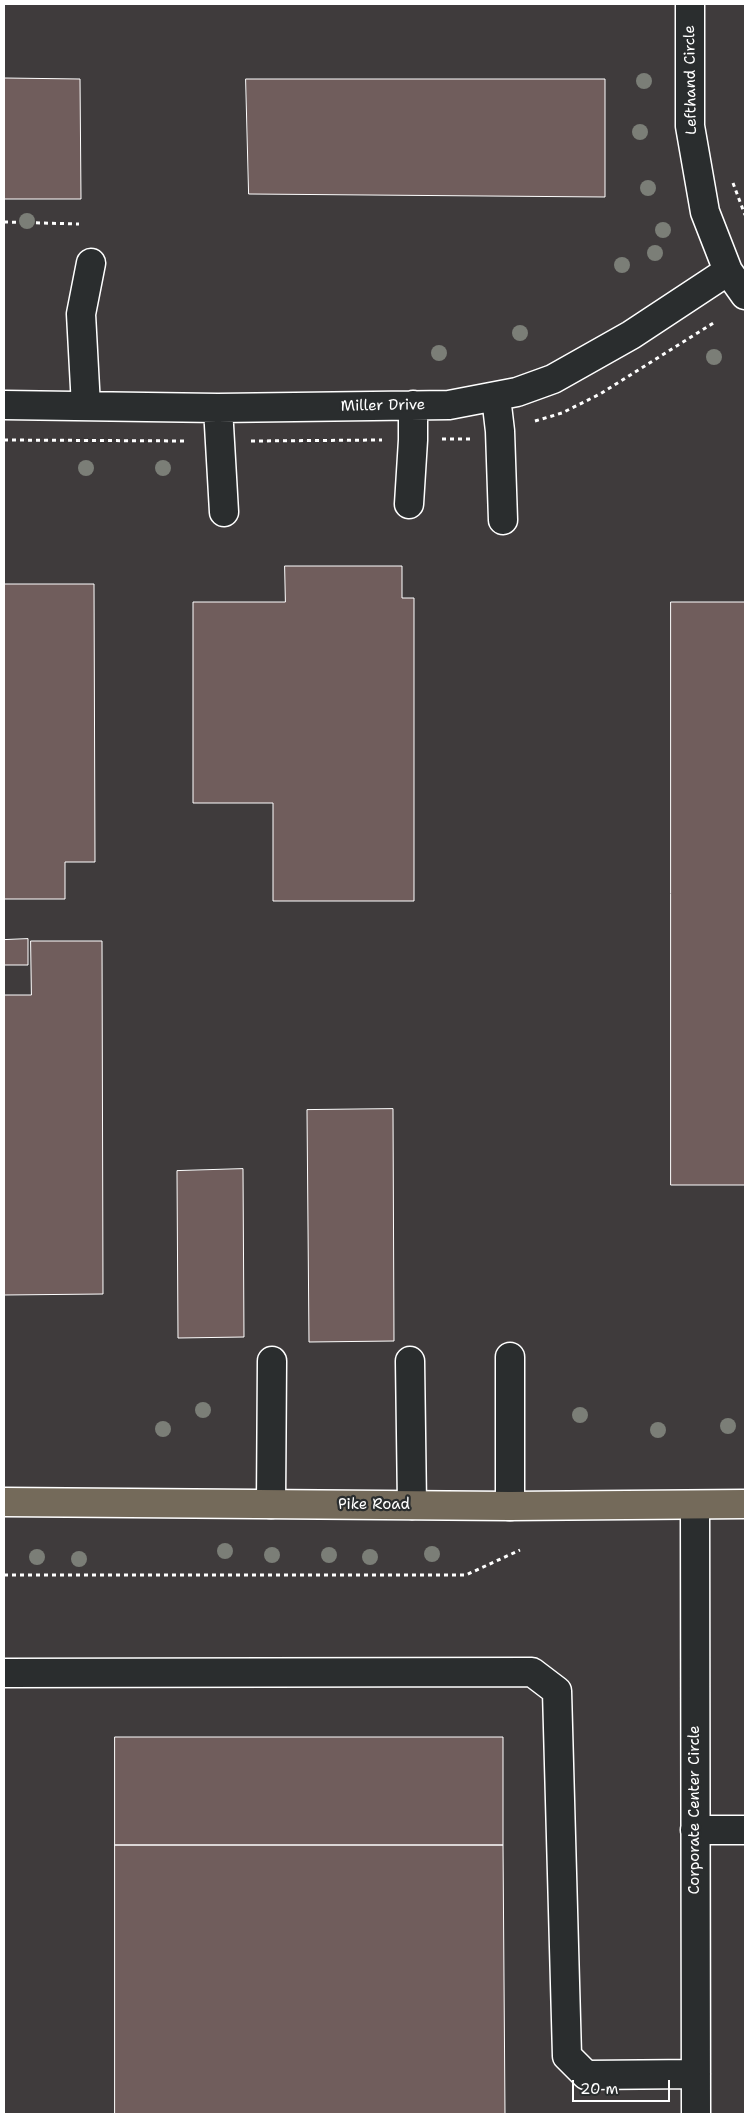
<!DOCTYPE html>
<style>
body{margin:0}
#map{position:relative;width:749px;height:2118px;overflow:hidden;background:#3f3b3c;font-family:"Shantell Sans",sans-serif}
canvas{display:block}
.frame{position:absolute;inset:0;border:5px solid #fff;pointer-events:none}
.scale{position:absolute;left:572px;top:2080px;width:98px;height:22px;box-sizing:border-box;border:2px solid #fff;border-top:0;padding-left:6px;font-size:15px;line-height:18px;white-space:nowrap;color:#fff;-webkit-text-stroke:4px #2a2d2e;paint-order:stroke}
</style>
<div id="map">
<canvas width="749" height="2118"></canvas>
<div class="frame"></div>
<div class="scale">20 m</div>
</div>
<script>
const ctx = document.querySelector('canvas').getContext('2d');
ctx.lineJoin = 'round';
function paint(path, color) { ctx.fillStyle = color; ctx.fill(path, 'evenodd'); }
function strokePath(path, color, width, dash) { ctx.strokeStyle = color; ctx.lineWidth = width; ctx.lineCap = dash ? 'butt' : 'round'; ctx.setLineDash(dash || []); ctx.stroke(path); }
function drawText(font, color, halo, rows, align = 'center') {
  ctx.font = font + ' "Shantell Sans",sans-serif'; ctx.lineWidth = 4.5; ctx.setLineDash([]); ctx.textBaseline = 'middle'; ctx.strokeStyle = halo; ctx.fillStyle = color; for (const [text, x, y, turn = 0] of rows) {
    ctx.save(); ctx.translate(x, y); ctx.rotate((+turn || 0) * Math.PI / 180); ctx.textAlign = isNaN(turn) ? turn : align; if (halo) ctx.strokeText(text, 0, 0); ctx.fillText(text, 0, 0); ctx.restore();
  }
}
const building = new Path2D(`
 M4 78 80 79 81 199H4Z
 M246 79H605V197L249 194Z
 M285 566H402V598H414V901H273V803H193V602H285Z
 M4 584H94L95 862H65V899H4Z
 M671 602H745V1185H671Z
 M28 939V965H4V940Z
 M31 941H102L103 1294 4 1295V995H31Z
 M393 1109 394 1341 309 1342 307 1110Z
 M243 1169 244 1337 178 1338 177 1171Z
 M115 1737H503V1845H115Z
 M115 1845H503L505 2114H115Z`);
const path = new Path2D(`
 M733 183 745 215
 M4 222 79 224
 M535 421 562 413 600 394 715 322
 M442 439H471
 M4 440 188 441
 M251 441 382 440
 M4 1575H466L520 1550`);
const minor = new Path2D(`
 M690 4V126L705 212 728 271 745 295
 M496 397 500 431 503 520
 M4 405 218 408 449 405 517 392 553 379 631 335 728 271
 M86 406 81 314 91 263
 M218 408 224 512
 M409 504 413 440V405
 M410 1361 412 1505
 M271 1504 272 1361
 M695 1505 696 2114
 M510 1506V1357
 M4 1673 532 1672 557 1691 567 2056 586 2075 696 2074
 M695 1830H745`);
const major = new Path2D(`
 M4 1502 510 1506 745 1504`);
const trees = [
 [644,81],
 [640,132],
 [648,188],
 [27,221],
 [663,230],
 [655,253],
 [622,265],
 [520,333],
 [439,353],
 [714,357],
 [86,468],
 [163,468],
 [203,1410],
 [580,1415],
 [728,1426],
 [163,1429],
 [658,1430],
 [225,1551],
 [432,1554],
 [272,1555],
 [329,1555],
 [37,1557],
 [370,1557],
 [79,1559]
];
const streetNames = [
 ["Lefthand Circle",691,80,-91],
 ["Miller Drive",383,406,-1],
 ["Pike Road",374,1505],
 ["Corporate Center Circle",695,1810,-90]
];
paint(building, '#705d5c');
strokePath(building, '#fff', 1);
strokePath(minor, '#fff', 31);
strokePath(major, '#fff', 31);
strokePath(path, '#fff', 3, [4, 4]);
strokePath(minor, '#2a2d2e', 28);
strokePath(major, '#746a5a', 28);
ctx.fillStyle = '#7b7e77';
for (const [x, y] of trees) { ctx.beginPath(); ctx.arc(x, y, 8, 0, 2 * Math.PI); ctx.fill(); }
drawText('15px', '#fff', '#2a2d2e', streetNames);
</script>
